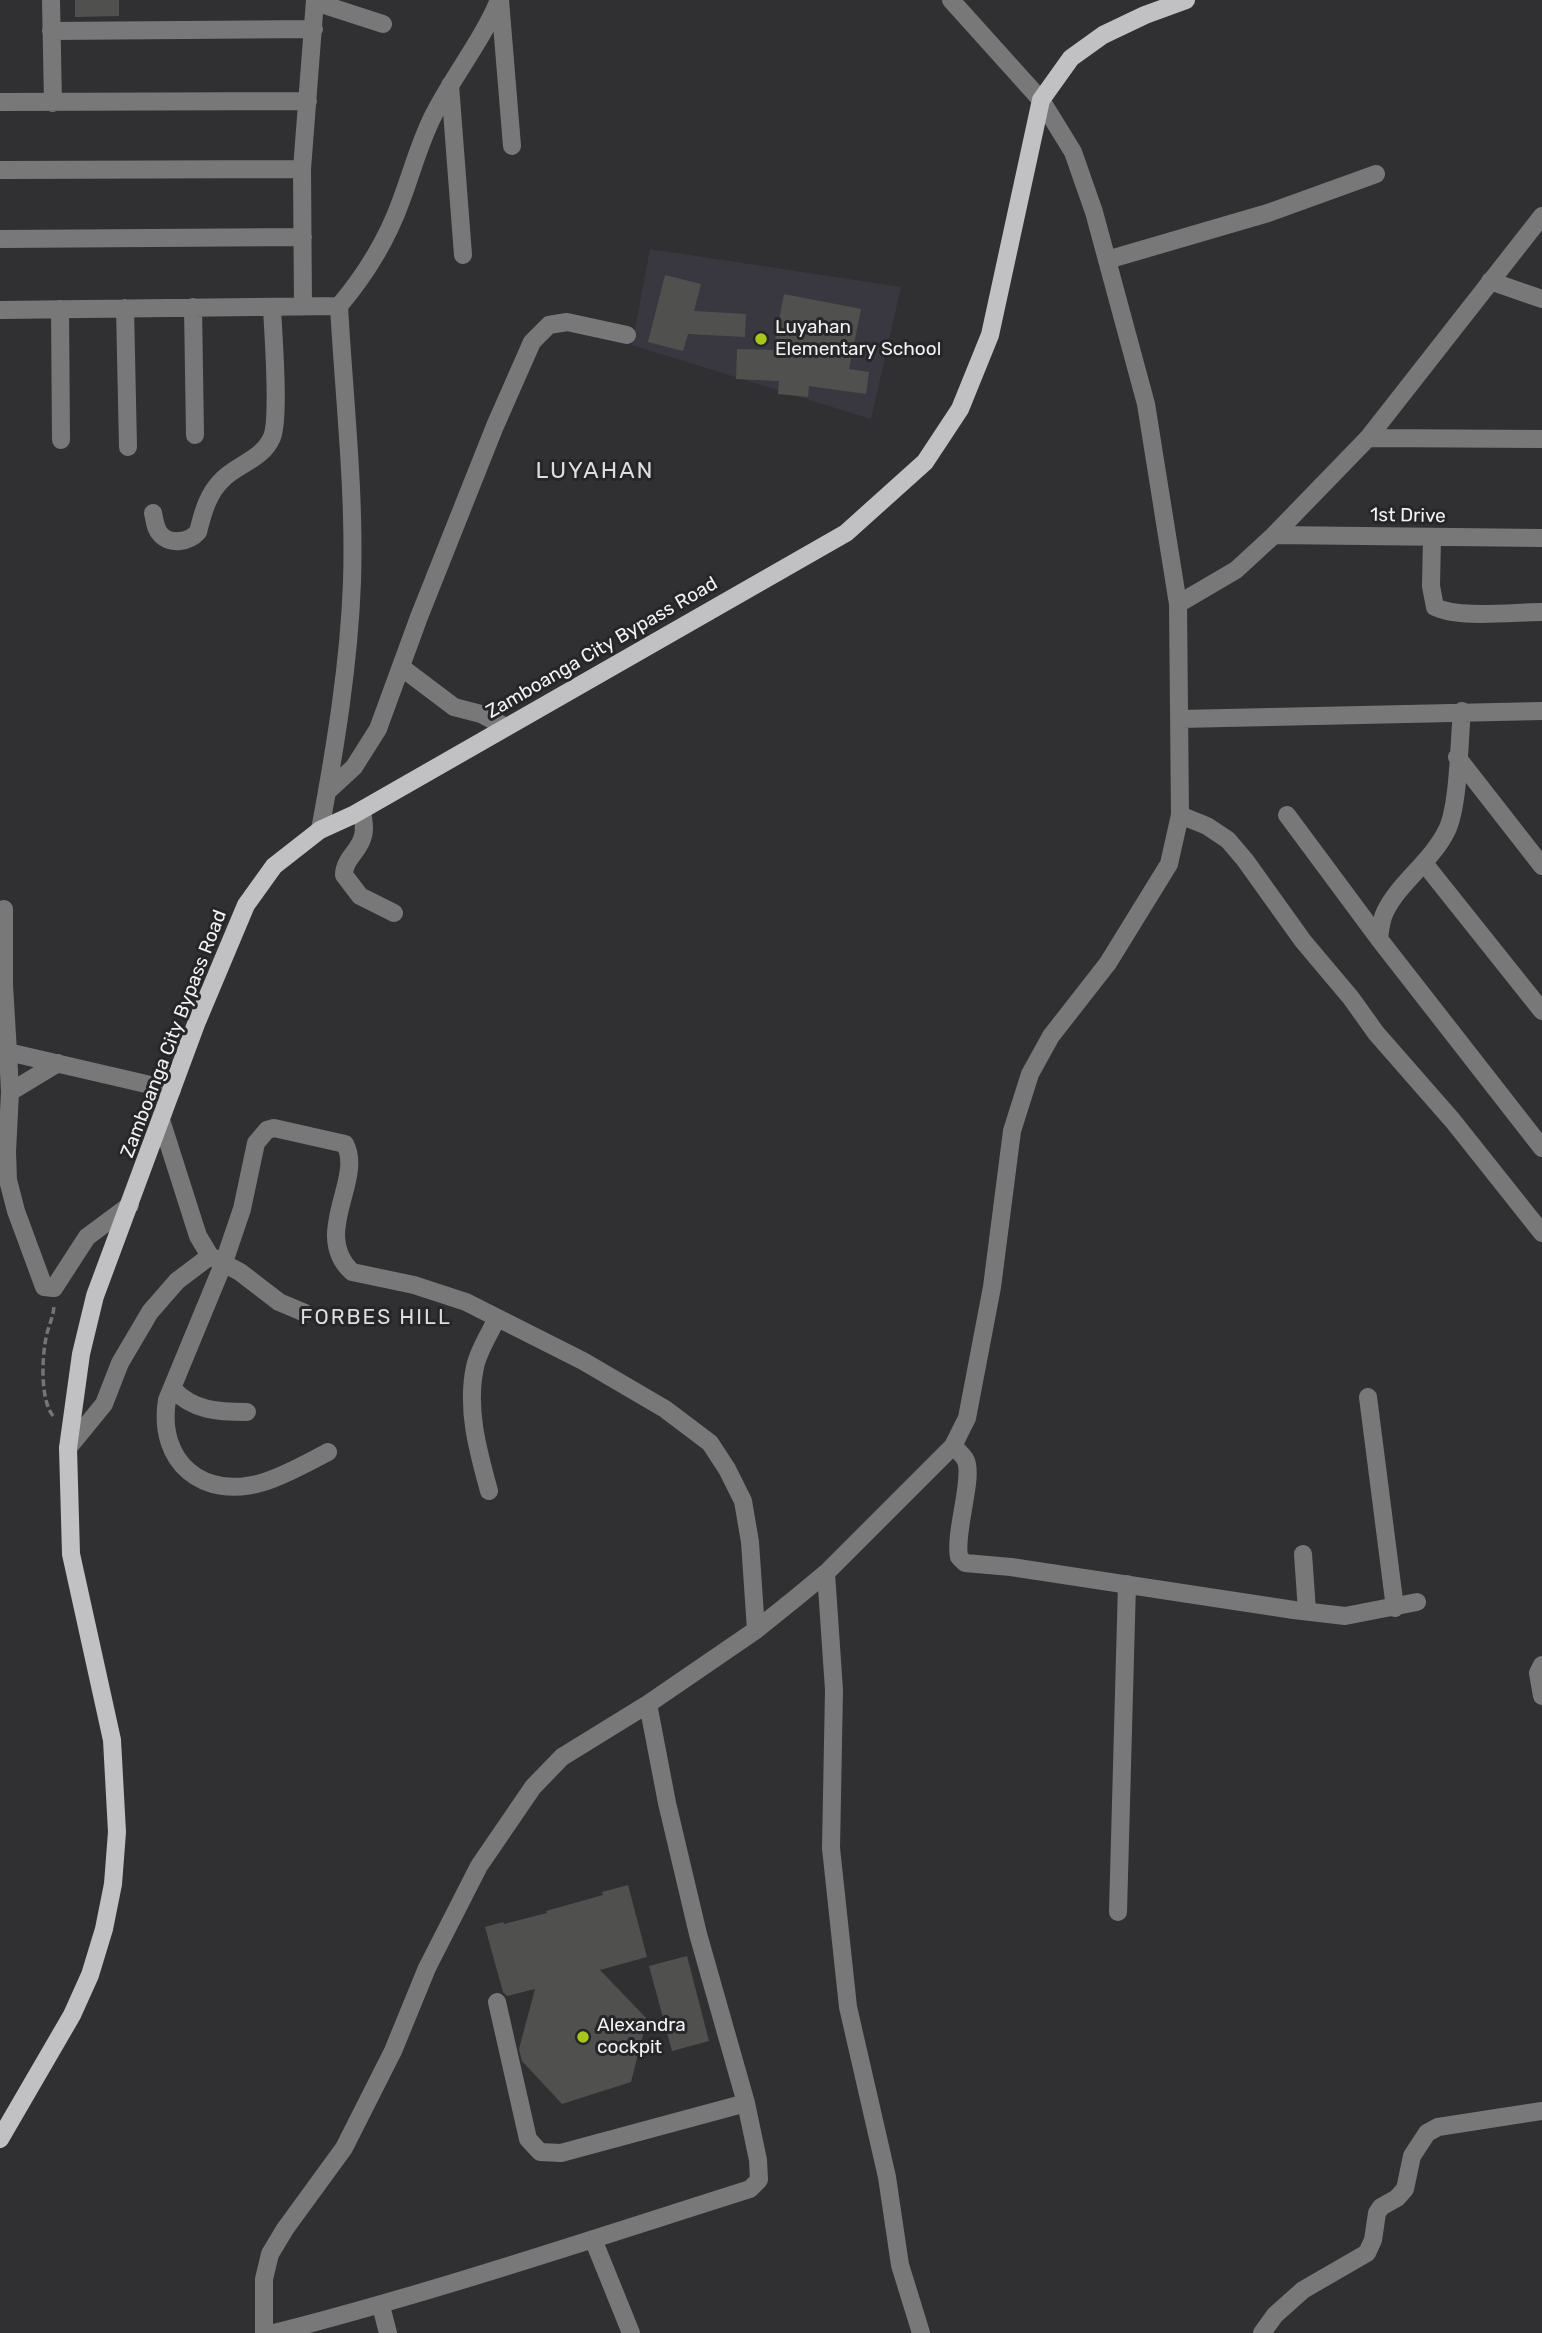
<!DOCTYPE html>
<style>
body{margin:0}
canvas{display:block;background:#302f32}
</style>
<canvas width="1542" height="2333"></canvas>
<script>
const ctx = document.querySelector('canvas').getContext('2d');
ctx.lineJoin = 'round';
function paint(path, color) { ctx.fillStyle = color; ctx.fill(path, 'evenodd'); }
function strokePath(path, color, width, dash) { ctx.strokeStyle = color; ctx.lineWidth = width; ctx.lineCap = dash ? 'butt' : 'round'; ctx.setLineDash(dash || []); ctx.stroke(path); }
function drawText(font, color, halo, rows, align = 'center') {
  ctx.font = font + ' Rubik,sans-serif'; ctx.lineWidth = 6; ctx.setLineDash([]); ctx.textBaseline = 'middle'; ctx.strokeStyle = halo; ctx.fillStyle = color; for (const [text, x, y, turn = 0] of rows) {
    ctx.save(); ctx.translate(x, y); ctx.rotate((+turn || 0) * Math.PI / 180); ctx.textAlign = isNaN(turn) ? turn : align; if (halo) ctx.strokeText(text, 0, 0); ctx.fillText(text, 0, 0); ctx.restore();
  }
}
const built = new Path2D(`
 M650 249 901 287 871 419 632 345Z`);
const building = new Path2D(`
 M75 0H119V16L75 17Z
 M665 275 701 284 694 311 746 314 745 337 688 334 683 351 648 342Z
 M784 294 861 309 849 369 869 372 866 394 809 386 808 397 778 394 779 381 736 379 737 349 773 350Z
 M628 1885 647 1957 600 1970 647 2019 631 2082 562 2104 522 2061 519 2049 535 1989 507 1996 503 1992 485 1927 503 1922 504 1924 547 1913 546 1911 603 1895 602 1892Z
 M687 1956 709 2041 672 2051 649 1966Z`);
const path = new Path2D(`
 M53 1416C40 1399 42 1358 46 1338 48 1326 54 1317 54 1304`);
const minor = new Path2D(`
 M51 0 53 103
 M500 0 512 146
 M315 2 383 24
 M51 31 314 29
 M450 85 463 255
 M0 102 308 101
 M0 170 302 169
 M0 239 303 237
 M1107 260 1268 213 1376 174
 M1490 281 1542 299
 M303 306 302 169 315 0
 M193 307 195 435
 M125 308 128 447
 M60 309 61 440
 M0 310 339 306
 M1368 438 1542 439
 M153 513C155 521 155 529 161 535 171 545 189 542 198 532 203 512 208 493 223 479 238 464 263 459 272 437 280 417 273 333 272 307
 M1274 535 1542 538
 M1432 537 1431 586 1435 607C1459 619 1514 612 1542 612
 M1178 604 1236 570 1274 535 1368 438 1542 216
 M401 667 454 707 481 714 506 727
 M1180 719 1542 711
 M1457 757 1542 866
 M328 791 354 767 378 729 419 617 495 426 532 342 549 325 567 322 627 335
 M362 810C363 820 366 830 362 839 357 853 344 860 344 875L360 896 394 913
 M1180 815 1207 826 1228 840 1245 860 1303 941 1351 998 1376 1033 1453 1121 1542 1233
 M1287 815 1379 939 1542 1148
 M320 830C335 749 349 665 352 582 355 491 344 397 339 306 366 274 387 240 401 201 412 172 419 144 433 116 453 76 482 41 499 0
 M1424 863 1542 1011
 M4 909V985L8 1052 172 1090
 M1379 939C1380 930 1381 920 1385 912 1398 884 1432 861 1447 830 1459 805 1459 741 1462 711
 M8 1052 10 1092 7 1152 8 1180 16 1211 44 1287 54 1288 87 1237 130 1205
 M10 1092 58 1063
 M161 1120 198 1236 210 1256 240 1272 279 1302 305 1313
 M173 1389C193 1411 219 1412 247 1412
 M1368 1397 1395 1608
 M953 1446C957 1450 962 1454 965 1459 975 1475 954 1531 959 1557L965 1563 1011 1567 1294 1610 1345 1616 1417 1602
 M68 1448 104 1404 120 1363 150 1312 177 1281 210 1256
 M328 1452C307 1463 286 1475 264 1482 203 1501 157 1462 167 1400L224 1262 242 1209 256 1143 267 1130 274 1128 345 1144C364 1180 311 1234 352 1272L414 1285 466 1302 583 1361 665 1409 710 1443 727 1469 743 1501 750 1542 756 1630
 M489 1491C478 1451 466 1409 475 1367 478 1351 490 1333 497 1318
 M1303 1554 1307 1611
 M826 1573 834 1690 831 1848 848 2007 887 2177 900 2265 921 2333
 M1542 1665 1538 1673 1542 1696
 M1118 1912 1127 1584
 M497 2002 528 2139 540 2152 561 2153 746 2103
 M593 2239 631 2333
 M381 2306 388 2333
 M264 2333V2279L270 2254 285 2229 344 2148 393 2051 427 1968 479 1866 533 1787 562 1757 648 1704 756 1630 797 1597 826 1573 953 1446 967 1418 992 1287 1012 1131 1030 1074 1051 1036 1108 963 1169 864 1180 815 1178 604 1146 404 1094 212 1073 152 1041 100 951 0
 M274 2333C435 2292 592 2239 750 2189L759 2180 758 2160 746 2103 698 1934 667 1803 648 1704
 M1262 2333 1275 2315 1303 2290 1367 2253 1373 2240 1377 2213 1381 2207 1397 2198 1405 2189 1412 2156 1427 2133 1438 2127 1542 2111`);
const major = new Path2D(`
 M0 2139 72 2015 90 1975 104 1929 113 1884 117 1832 112 1740 71 1554 68 1448 81 1354 95 1296 196 1024 246 905 274 866 320 830 353 815 846 533 925 462 960 409 990 335 1041 100 1071 58 1103 35 1145 15 1186 0`);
const markers = [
 [761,339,7,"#a8c71d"],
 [583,2037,7,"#a8c71d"]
];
const poiNames = [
 ["Luyahan",775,328],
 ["Elementary School",775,350],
 ["Alexandra",597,2026],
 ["cockpit",597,2048]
];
const streetNames = [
 ["1st Drive",1408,516,1],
 ["Zamboanga City Bypass Road",602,648,-30],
 ["Zamboanga City Bypass Road",174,1034,-69]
];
const neighbourhoodNames = [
 ["FORBES HILL",376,1318]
];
const quarterNames = [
 ["LUYAHAN",595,471]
];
paint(built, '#393841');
paint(building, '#50514e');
strokePath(path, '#757577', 3.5, [7, 3.5]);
strokePath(minor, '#787879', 18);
strokePath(major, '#c1c0c3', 18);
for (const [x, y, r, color] of markers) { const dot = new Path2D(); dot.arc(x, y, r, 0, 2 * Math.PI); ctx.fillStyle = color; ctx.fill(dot); strokePath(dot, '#262528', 2.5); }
drawText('19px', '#f2f2f4', '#262528', poiNames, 'left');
drawText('19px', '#f2f2f4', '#262528', streetNames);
ctx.letterSpacing = '2px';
drawText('21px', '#dddde0', '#262528', neighbourhoodNames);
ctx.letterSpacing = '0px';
ctx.letterSpacing = '2px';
drawText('23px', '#dddde0', '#262528', quarterNames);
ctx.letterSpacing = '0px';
</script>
